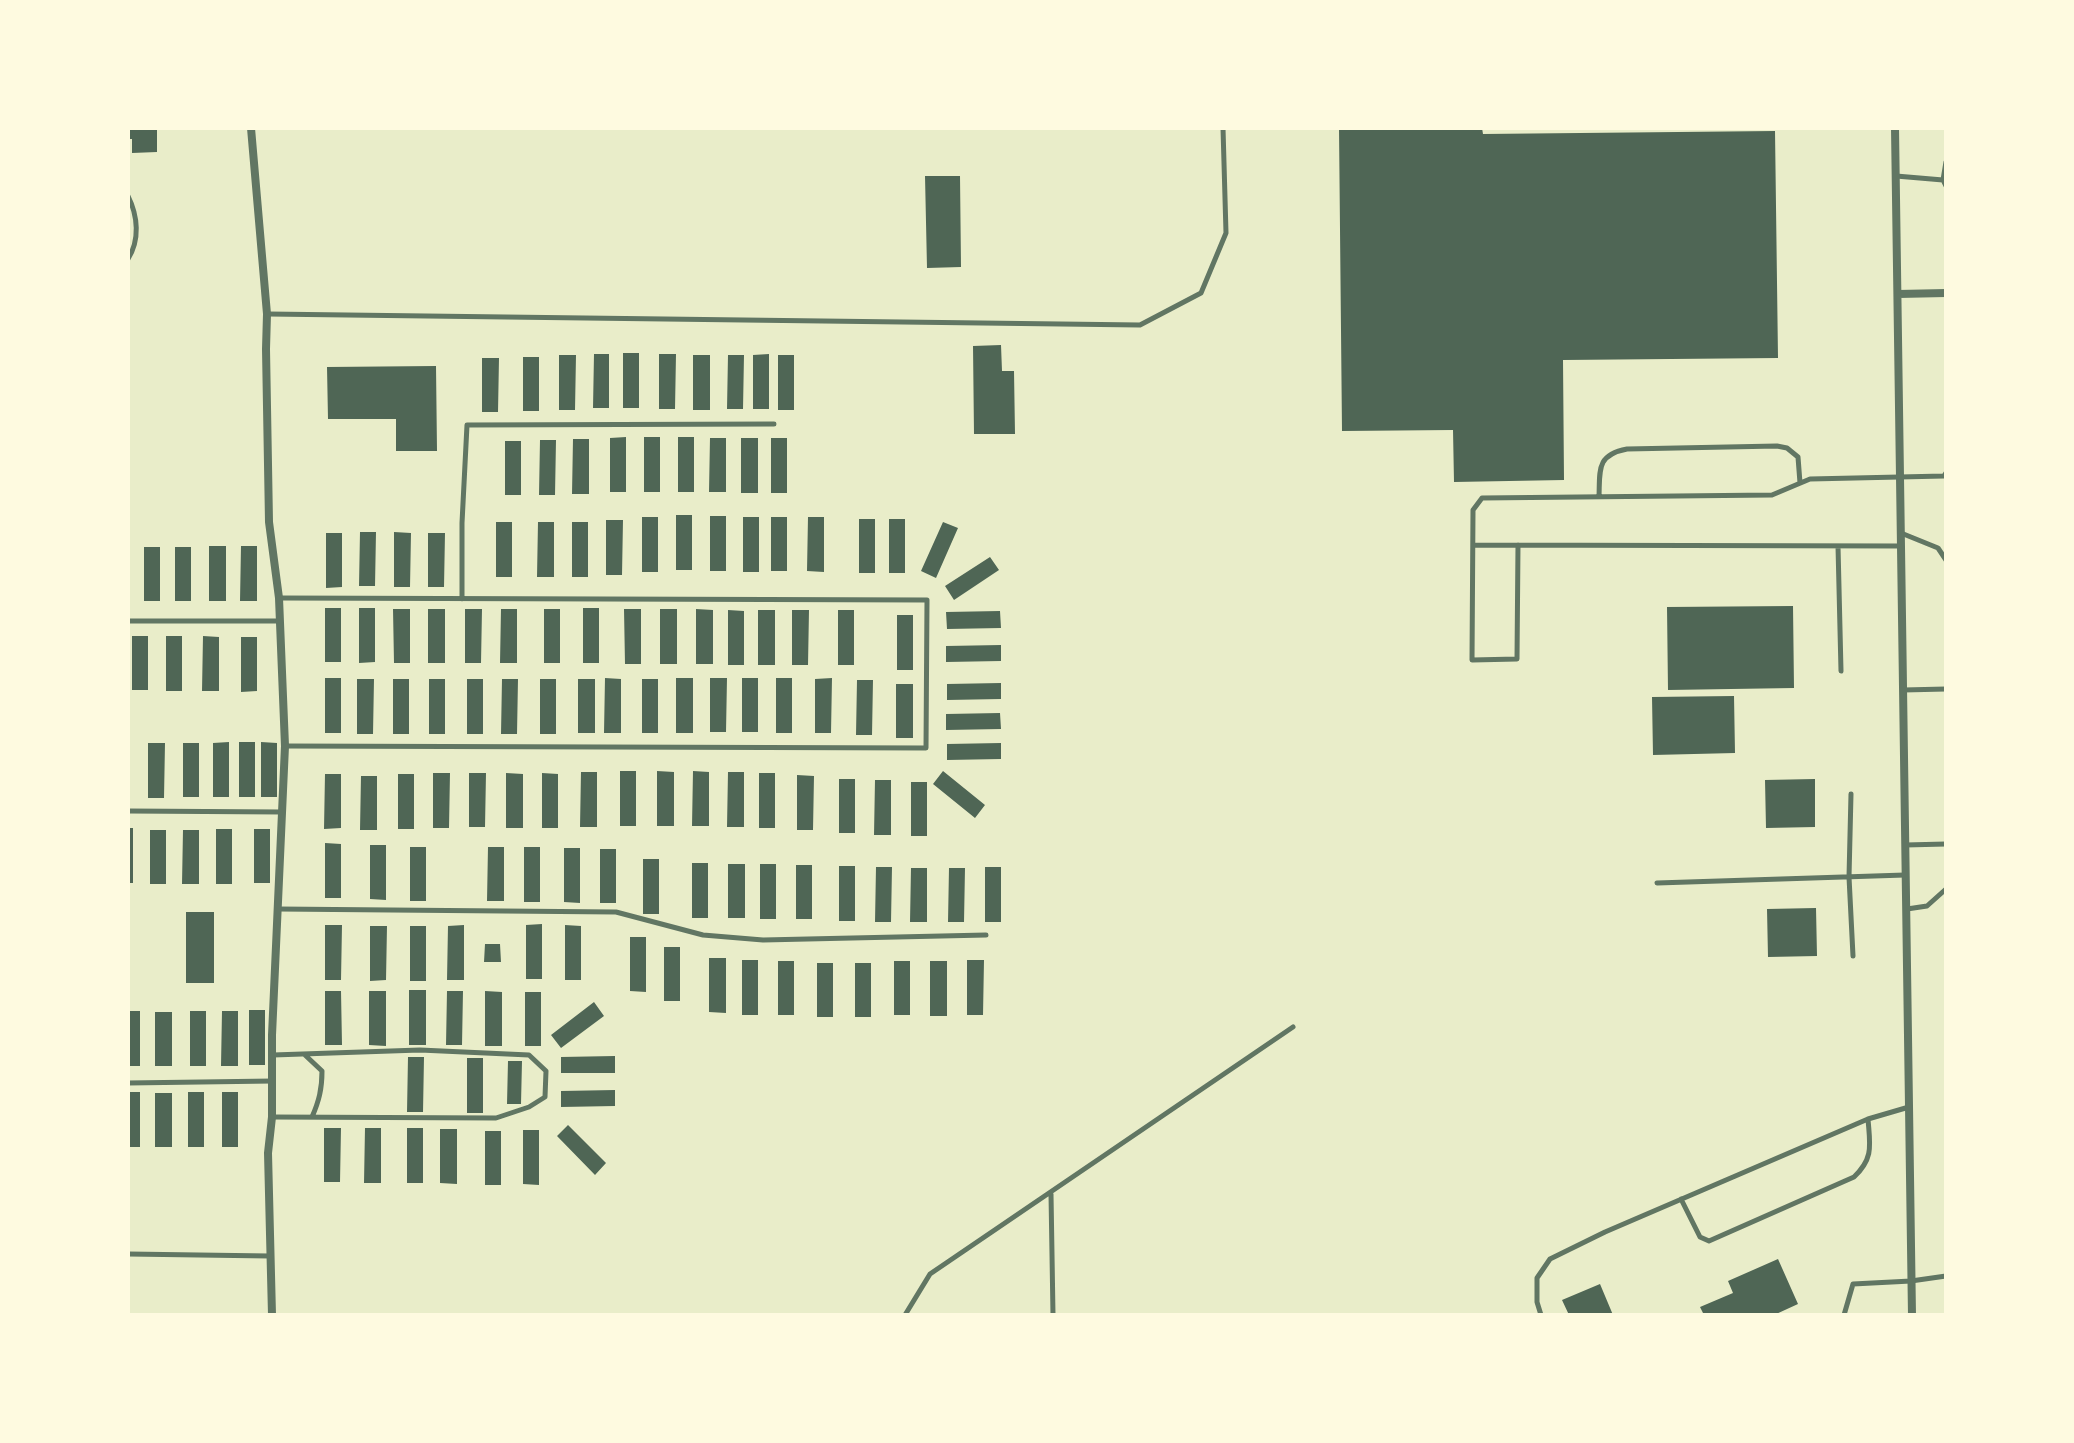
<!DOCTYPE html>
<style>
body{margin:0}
#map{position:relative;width:2074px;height:1443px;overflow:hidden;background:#e9edc9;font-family:"Varela Round",sans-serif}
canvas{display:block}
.frame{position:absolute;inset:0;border:130px solid #fefae0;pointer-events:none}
</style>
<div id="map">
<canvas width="2074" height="1443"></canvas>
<div class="frame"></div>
</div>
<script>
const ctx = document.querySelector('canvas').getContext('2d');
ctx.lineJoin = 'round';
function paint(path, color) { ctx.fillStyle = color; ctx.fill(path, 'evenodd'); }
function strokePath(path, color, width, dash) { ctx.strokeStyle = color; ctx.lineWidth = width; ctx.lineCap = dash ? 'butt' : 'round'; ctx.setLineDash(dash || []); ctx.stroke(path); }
const building = new Path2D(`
 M128 128H157V152L132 153V139H128Z
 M1339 128H1482L1483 134 1775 131 1778 358 1563 360 1564 480 1454 482 1453 430 1342 431Z
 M925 176H960L961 267 927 268Z
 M1001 345 1002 371H1014L1015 434H974L973 346Z
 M623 353H639V408H623Z
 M594 354H609V408H593Z
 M659 354H676L675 409H659Z
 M769 354V409H753V355Z
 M559 355H576L575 410H559Z
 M693 355H710V410H693Z
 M728 355H744L743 409H727Z
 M778 355H794V410H778Z
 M523 357H539V411H523Z
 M482 358H499L498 412H482Z
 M436 366 437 451H396V419H328L327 367Z
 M626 437V492H610V438Z
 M644 437H660V492H644Z
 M678 437H694V492H678Z
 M710 438H726V492H709Z
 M741 438H758V493H741Z
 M771 438H787V493H771Z
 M573 439H589V494H572Z
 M540 440H556L555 495H539Z
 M505 441H521V495H505Z
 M676 515H692V570H676Z
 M710 516H726V571H710Z
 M642 517H658V572H642Z
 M743 517H759V572H743Z
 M771 517H787V571H771Z
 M808 517H824V572L807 571Z
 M859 519H875V573H859Z
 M889 519H905V573H889Z
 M606 520H623L622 575H606Z
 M496 522H512V577H496Z
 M538 522H554V577H537Z
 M572 522H588V577H572Z
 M943 522 958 528 936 578 921 571Z
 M360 532H376L375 586H359Z
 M394 532 411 533 410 587H394Z
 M326 533H342V587L326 588Z
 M428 533H445L444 587H428Z
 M209 546H226V601H209Z
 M241 546H257V601H240Z
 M144 547H160V601H144Z
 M175 547H191V601H175Z
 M990 557 999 570 954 600 945 586Z
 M1793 606 1794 688 1668 690 1667 607Z
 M325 608H341V662H325Z
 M359 608H375V662L359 663Z
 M583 608H599V663H583Z
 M393 609H410V663H394Z
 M428 609H445V663H428Z
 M465 609H482L481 663H465Z
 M501 609H517V663H500Z
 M544 609H560V663H544Z
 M624 609H641V664H625Z
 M660 609H677V664H660Z
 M696 609 713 610V664H696Z
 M728 610 744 611V665H728Z
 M758 610H775V665H758Z
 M792 610H809L808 665H792Z
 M838 610H854V665H838Z
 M1000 611 1001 628 947 629 946 612Z
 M897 615H913V670H897Z
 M132 636H148V690H132Z
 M166 636H182V691H166Z
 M203 636 219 637V691H202Z
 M241 637H257V691L241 692Z
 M1001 645V661L946 662V646Z
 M325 678H341V733H325Z
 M605 678 621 679V733H604Z
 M676 678H693V733H676Z
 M710 678H727L726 732H710Z
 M742 678H758V732H742Z
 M776 678H792V733H776Z
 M832 678 831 733H815V679Z
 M357 679H374L373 734H357Z
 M393 679H409V734H393Z
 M429 679H445V734H429Z
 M467 679H483V734H467Z
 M502 679H518L517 734H501Z
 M540 679H556V734H540Z
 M578 679H595V733H578Z
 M642 679H658V733H642Z
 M857 680H873L872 735H856Z
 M1001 683V699L947 700V684Z
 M896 684H913V738H896Z
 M1734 696 1735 753 1653 755 1652 697Z
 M1000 713 1001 729 946 730V714Z
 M229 742V797H213V743Z
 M239 742H255V797H239Z
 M261 742 277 743V797H261Z
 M148 743H165L164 798H148Z
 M183 743H199V797H183Z
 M1001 743V759L947 760V744Z
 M620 771H636V826H620Z
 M657 771 674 772V826H657Z
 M693 771 709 772V826H692Z
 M943 771 985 805 975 818 933 784Z
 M581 772H597V827H580Z
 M728 772H744V827H727Z
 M433 773H450L449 828H433Z
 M469 773H486L485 827H469Z
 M506 773 523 774V828H506Z
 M542 773 558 774V828H542Z
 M759 773H775V828H759Z
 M325 774H341V828L324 829Z
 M398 774H414V829H398Z
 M797 775 814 776 813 830H797Z
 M361 776H377V830H360Z
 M839 779H855V833H839Z
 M1815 779V827L1766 828 1765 780Z
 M875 780H891V835H874Z
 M911 782H927V836H911Z
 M128 828H133V883H128Z
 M216 829H232V884H216Z
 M254 829H270V883H254Z
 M150 830H166V884H150Z
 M183 830H199V884H182Z
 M325 843 341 844V898H325Z
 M370 845H386V900L370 899Z
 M410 847H426V901H410Z
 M488 847H504V901H487Z
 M524 847H540V902H524Z
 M564 848H580V903L564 902Z
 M600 849H616V903H600Z
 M643 859H659V914H643Z
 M692 863H708V918H692Z
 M728 864H745V918H728Z
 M760 864H776V919H760Z
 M796 865H812V919H796Z
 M839 866H855V921H839Z
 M876 867H892L891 922H875Z
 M985 867H1001V922H985Z
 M911 868H927V922H910Z
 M949 868H965L964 922H948Z
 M1816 908 1817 956 1768 957 1767 909Z
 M186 912H214V983H186Z
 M542 924V979H526V925Z
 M325 925H342L341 980H325Z
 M464 925V980H447L448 926Z
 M565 925 581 926V980H565Z
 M370 926H387L386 980 370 981Z
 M410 926H426V981H410Z
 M630 937H646V992L630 991Z
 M485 944H500L501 962H484Z
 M664 947H680V1001H664Z
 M709 958H726V1013L709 1012Z
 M742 960H758V1015H742Z
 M967 960H984L983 1015H967Z
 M778 961H794V1015H778Z
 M894 961H910V1015H894Z
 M930 961H947V1016H930Z
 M817 963H833V1017H817Z
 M855 963H871V1017H855Z
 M409 990H426V1045H409Z
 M325 991H341L342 1045H325Z
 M369 991H386V1046L369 1045Z
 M447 991H463L462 1045H446Z
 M485 991 502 992V1046H485Z
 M525 992H541V1046H525Z
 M594 1002 604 1016 561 1048 551 1035Z
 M249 1010H265V1065H249Z
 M128 1011H140V1066H128Z
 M190 1011H206V1066H190Z
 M222 1011H238V1066H221Z
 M155 1012H172V1066H155Z
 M615 1056V1073H561V1057Z
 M408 1057H424L423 1112H407Z
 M467 1058H483V1113H467Z
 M508 1061H522L521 1104H507Z
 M615 1090V1106L561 1107V1091Z
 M128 1092H140V1147H128Z
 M188 1092H204V1147H188Z
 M222 1092H238V1147H222Z
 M155 1093H172V1147H155Z
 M568 1125 606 1163 595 1175 557 1136Z
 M324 1128H341L340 1182H324Z
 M365 1128H381V1183H364Z
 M407 1128H423V1183H407Z
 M440 1129H457V1184L440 1183Z
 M523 1130H539V1185L523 1184Z
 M485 1131H501V1185H485Z
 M1778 1259 1798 1304 1774 1315H1704L1700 1307 1733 1293 1728 1281Z
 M1600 1284 1613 1315H1569L1562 1300Z`);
const service = new Path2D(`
 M1896 176 1943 180 1946 186
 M1943 180 1946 162
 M128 196C138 216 140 240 128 259
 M268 314 1140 325 1201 293 1226 233 1223 128
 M1599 497C1600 470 1596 455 1627 449L1777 446 1787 448 1798 457 1800 483
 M1901 533 1938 548 1946 560
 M1473 545 1901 546
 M1518 545 1517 659 1472 660 1473 510 1482 498 1772 495 1810 479 1944 476 1946 473
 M1838 546 1841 671
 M280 598 927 600 926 748 285 746
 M462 599V523L467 425 774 424
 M128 621H280
 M1903 690 1946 689
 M1851 794 1849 877 1853 956
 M128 811 282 812
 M1905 845 1946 844
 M1657 883 1905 875
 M278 909 616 912 703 935 763 940 986 935
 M1907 909 1927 906 1946 889
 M305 1055 322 1071C322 1089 319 1101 312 1117
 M128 1083 273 1081
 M272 1117 496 1118 529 1107 545 1097 546 1071 529 1055 420 1050 273 1055
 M1051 1194 1053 1315
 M1681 1199 1700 1237 1709 1241 1854 1177C1874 1158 1870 1145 1868 1119
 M128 1254 270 1256
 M905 1315 930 1274 1293 1027
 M1541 1315 1537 1302V1278L1550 1259 1605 1232 1868 1119 1909 1107
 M1844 1315 1853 1284 1911 1281 1946 1276`);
const minor = new Path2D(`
 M251 128 267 314 266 349 269 522 279 598 285 746 272 1035V1117L268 1153 272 1315
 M1895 128 1912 1315
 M1898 294 1946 293`);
paint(building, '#4f6655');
strokePath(service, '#617663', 5);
strokePath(minor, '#617663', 8);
</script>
